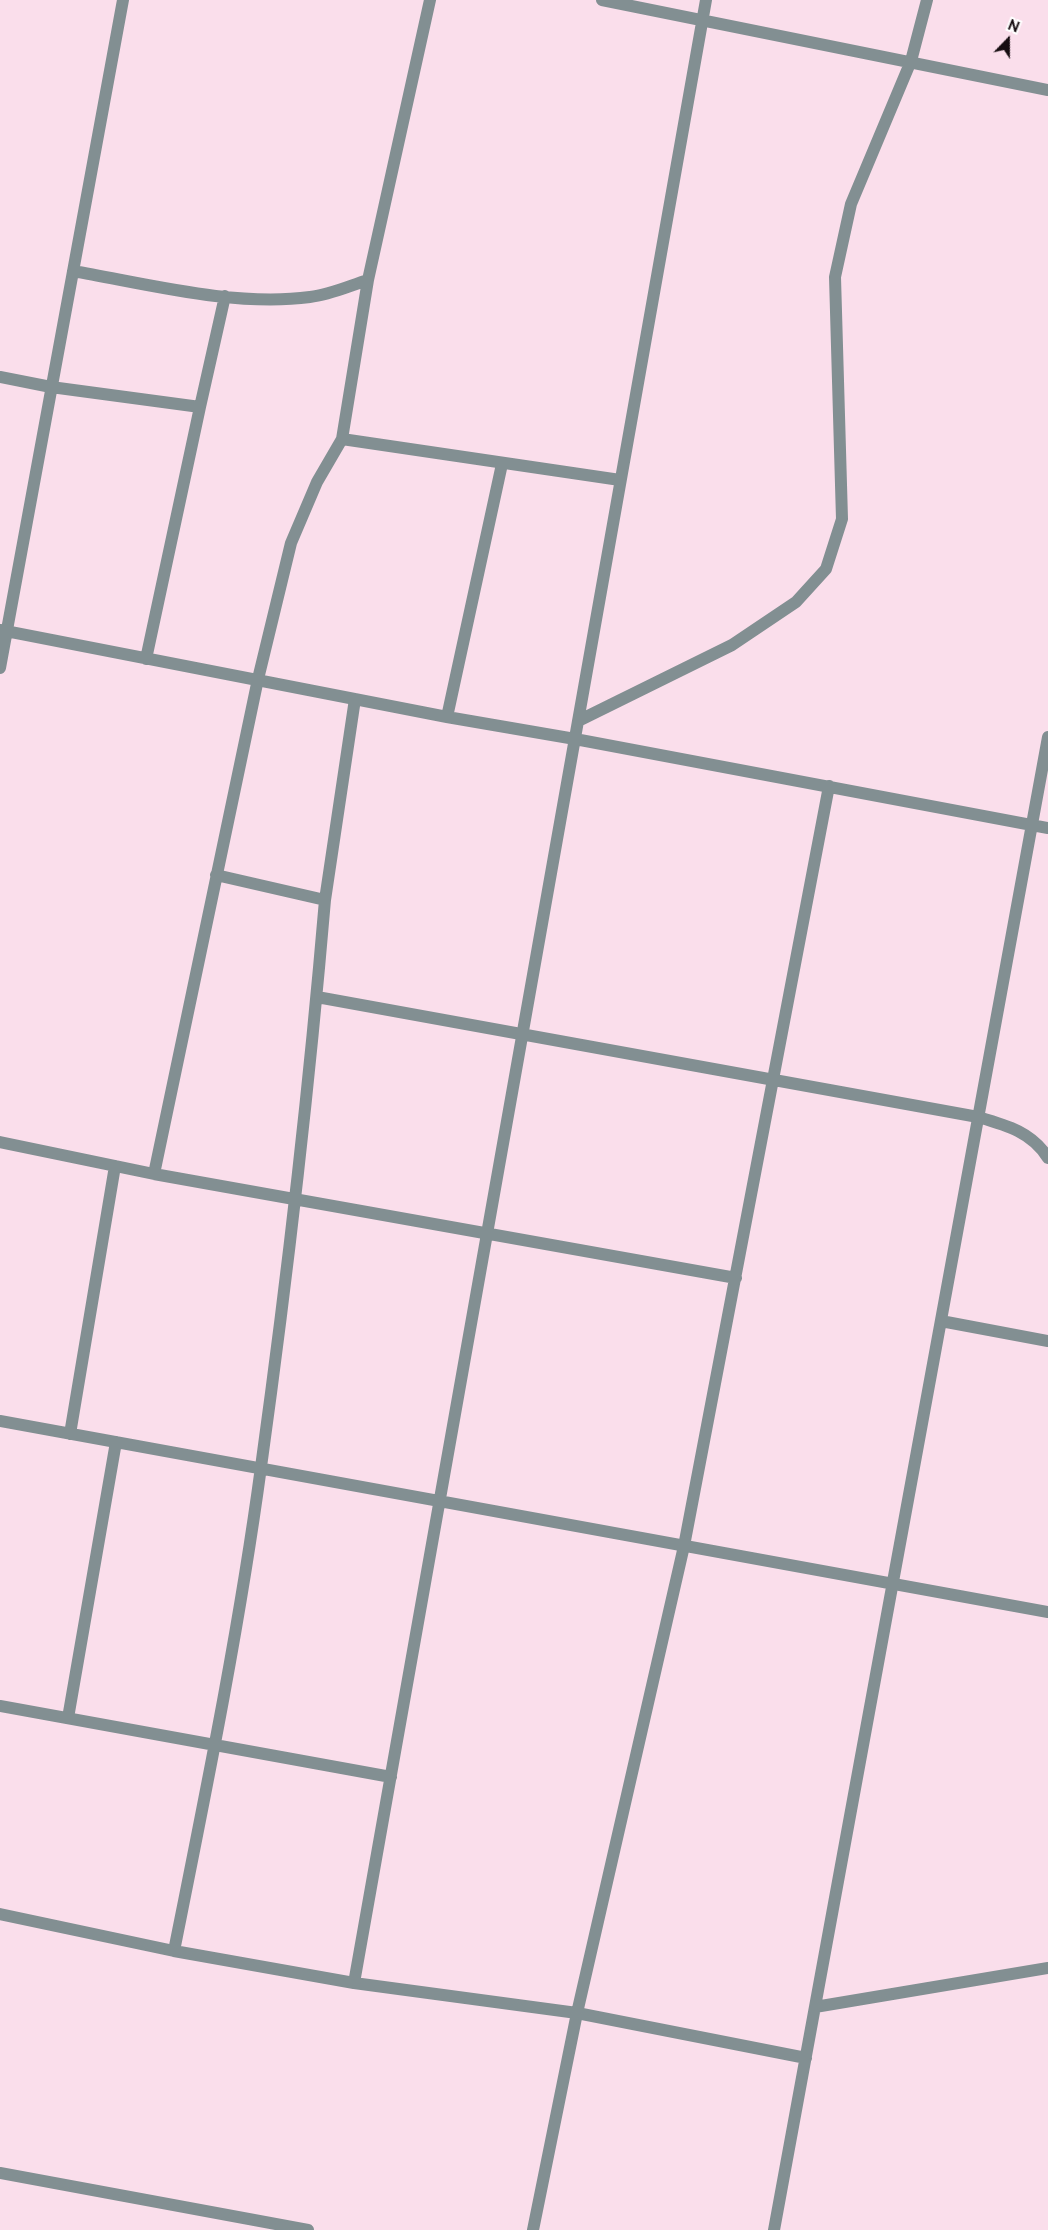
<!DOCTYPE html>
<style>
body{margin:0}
#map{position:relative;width:1048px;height:2230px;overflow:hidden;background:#fadeeb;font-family:Raleway,sans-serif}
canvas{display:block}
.north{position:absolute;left:983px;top:15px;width:50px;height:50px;-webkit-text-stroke:4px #fff;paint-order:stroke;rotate:22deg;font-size:14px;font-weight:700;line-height:20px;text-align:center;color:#160d11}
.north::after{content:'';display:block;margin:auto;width:18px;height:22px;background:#160d11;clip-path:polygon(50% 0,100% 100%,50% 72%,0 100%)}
</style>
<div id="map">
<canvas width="1048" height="2230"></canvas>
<div class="north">N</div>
</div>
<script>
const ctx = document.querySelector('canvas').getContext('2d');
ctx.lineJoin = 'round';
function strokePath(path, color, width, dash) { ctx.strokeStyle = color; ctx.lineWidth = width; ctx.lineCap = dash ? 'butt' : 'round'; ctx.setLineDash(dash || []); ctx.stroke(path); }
const street = new Path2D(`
 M602 0 1048 90
 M73 271C148 284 234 307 310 297 330 295 349 286 368 280
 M0 377 51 387 200 407 146 659
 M200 407 225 296
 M342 439 620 480
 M0 630 447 717 575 739 1048 828
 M0 668 123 0
 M447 717 502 464
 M578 721 732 645 796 602 826 569 842 519 835 277 851 204 911 61 927 0
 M216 875 325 900 355 699
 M317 997 978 1117C1006 1125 1032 1132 1048 1158
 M0 1142 154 1174 736 1278
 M154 1174 258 679 291 543 317 482 342 439 368 280 430 0
 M941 1321 1048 1341
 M0 1421 1048 1612
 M70 1434 115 1166
 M0 1706 391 1777
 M68 1718 116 1442
 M0 1914 174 1951 354 1983 577 2013 806 2058
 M174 1951C206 1791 239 1630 261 1467 287 1279 309 1089 325 900
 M354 1983 706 0
 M815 2007 1048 1968
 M0 2173 308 2230
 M533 2230 577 2013 684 1546 829 786
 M774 2230 1048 737`);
strokePath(street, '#828f92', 12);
</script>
